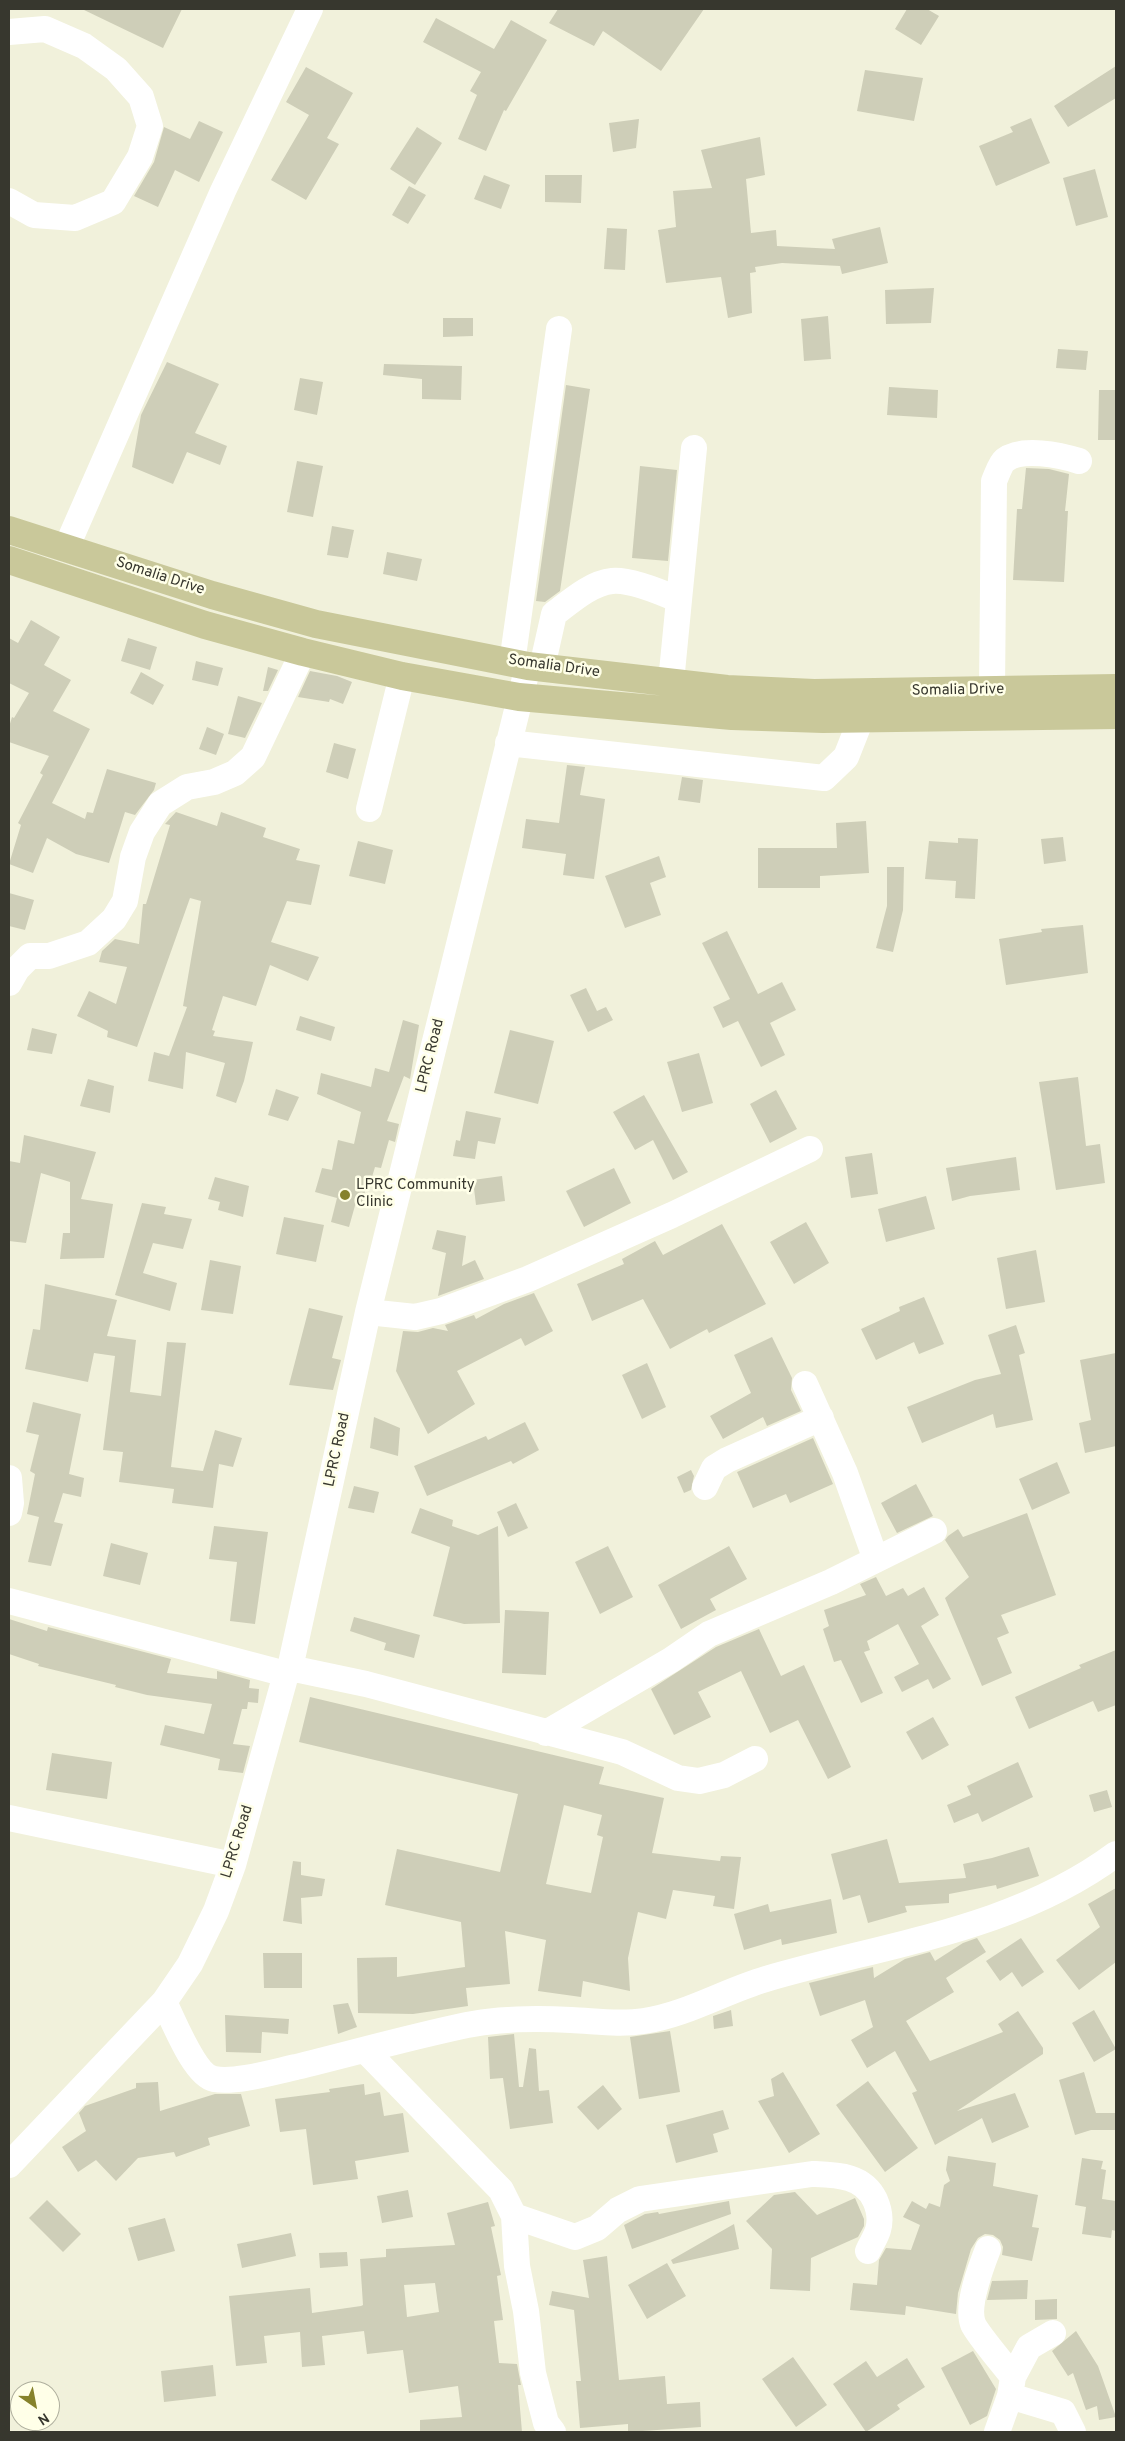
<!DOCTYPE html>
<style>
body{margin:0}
#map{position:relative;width:1125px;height:2441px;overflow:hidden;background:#f1f1db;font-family:Overpass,sans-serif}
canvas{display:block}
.frame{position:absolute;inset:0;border:10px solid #37372e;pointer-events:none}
.north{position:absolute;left:10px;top:2381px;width:50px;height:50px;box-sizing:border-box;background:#ffffe8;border:1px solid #afaf9e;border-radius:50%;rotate:147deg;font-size:14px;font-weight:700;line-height:20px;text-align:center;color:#37372e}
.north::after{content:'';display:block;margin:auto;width:18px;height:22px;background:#86822b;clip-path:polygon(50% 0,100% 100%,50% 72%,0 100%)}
</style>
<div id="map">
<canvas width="1125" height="2441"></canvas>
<div class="frame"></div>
<div class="north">N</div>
</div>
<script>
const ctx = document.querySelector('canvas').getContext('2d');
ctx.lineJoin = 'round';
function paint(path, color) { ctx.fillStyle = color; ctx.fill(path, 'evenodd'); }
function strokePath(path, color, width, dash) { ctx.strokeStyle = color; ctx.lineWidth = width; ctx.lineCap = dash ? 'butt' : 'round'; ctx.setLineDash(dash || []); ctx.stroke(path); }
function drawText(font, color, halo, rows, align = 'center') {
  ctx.font = font + ' Overpass,sans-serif'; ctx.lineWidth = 5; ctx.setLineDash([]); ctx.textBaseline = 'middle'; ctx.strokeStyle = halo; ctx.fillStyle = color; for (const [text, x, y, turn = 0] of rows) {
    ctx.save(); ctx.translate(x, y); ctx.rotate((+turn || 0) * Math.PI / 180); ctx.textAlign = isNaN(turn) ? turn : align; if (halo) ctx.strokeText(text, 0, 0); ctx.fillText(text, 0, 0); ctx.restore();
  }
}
const building = new Path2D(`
 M82 9H182L163 48Z
 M558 9H704L661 71 603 31 594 46 549 23Z
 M907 9H927L939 16 921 45 895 29Z
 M436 18 494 49 511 20 547 40 506 111 504 110 486 151 458 139 477 95 470 91 481 72 423 42Z
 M1116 66V98L1068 127 1054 106Z
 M306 67 353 93 327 138 339 144 306 200 271 180 309 115 286 102Z
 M865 70 923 78 914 121 857 111Z
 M1031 118 1050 163 996 186 979 146 1013 132 1010 127Z
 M639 119 636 148 613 152 609 123Z
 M199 121 223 132 199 182 175 170 158 207 134 196 154 162 164 127 190 139Z
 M417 127 442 143 415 185 390 169Z
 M760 137 765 175 746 179 751 233 776 230 777 246 835 249 832 239 880 227 888 263 842 274 840 266 782 263 755 267 756 272 750 273 752 313 728 318 721 277 666 283 658 230 676 227 673 191 712 188 701 150Z
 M1095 169 1108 217 1076 226 1063 178Z
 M484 175 510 185 501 209 474 199Z
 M545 175H582L581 203 545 202Z
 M409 186 426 195 408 224 392 215Z
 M607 228 627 229 625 270 604 269Z
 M934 288 931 323 886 324 885 290Z
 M828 316 831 359 804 361 801 319Z
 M443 318H473V336L443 337Z
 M1058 349 1088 351 1086 370 1056 368Z
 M167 362 219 384 195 433 227 446 220 465 187 452 173 484 132 467 141 415Z
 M384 364 462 366 461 400 422 399V379L383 375Z
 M300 378 323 382 317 415 294 410Z
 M566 385 590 389 560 591 545 602 536 601Z
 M889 387 938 390 937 418 887 415Z
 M1099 390H1116V440H1098Z
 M297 461 323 466 313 517 287 512Z
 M640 466 677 470 668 561 632 558Z
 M1026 468 1049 469 1069 474 1065 511H1068L1064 582 1013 580 1017 509H1022Z
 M332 526 354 530 348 558 327 555Z
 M387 552 422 559 417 581 383 574Z
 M31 620 60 637 44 665 71 680 53 711 90 729 52 803 85 819 87 812 93 813 107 769 156 783 154 790 135 815 125 812 109 863 76 854 47 838 33 873 9 864 21 825 18 823 43 775 40 773 49 756 9 742V727L12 717 14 718 29 693 9 683V638L18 643Z
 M128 638 157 647 150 670 121 661Z
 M196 661 223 668 218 686 192 680Z
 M268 667 278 670 268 691H263Z
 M310 671 337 676 352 682 343 704 330 699 329 702 298 697Z
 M141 672 164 685 153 705 130 693Z
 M238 696 262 703 245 738 228 734Z
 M207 727 224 734 216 755 199 749Z
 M334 743 356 749 348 779 326 772Z
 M567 765 585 767 580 795 605 799 594 879 563 875 566 854 522 848 526 819 559 823Z
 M682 777 703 780 700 803 678 800Z
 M176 812 217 826 221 812 266 828 263 837 300 849 296 860 320 865 311 905 287 901 271 942 319 957 308 981 270 965 256 1006 223 996 212 1030 215 1031 213 1036 253 1042 244 1081 236 1103 216 1096 225 1063 186 1052 183 1089 148 1081 154 1052 169 1056 187 1007 183 1006 201 901 190 898 137 1047 107 1037 108 1031 77 1016 89 991 116 1004 127 967 99 962 102 951 115 939 139 944 143 904H146L170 825 165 824Z
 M866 821 869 873 820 876V888H758V848H837L836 823Z
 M1063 837 1066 861 1044 864 1041 839Z
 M958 838 978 839 975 899 955 898 956 881 925 879 929 841 958 843Z
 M358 841 393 850 385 884 349 876Z
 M659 856 666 877 650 883 661 915 625 928 605 876Z
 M887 867H904L903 910 893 952 876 948 887 906Z
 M9 893 34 900 25 930 9 926Z
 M1083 925 1088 973 1006 985 999 939 1042 932 1041 929Z
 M727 931 758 994 782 982 796 1010 770 1023 785 1055 761 1067 738 1021 723 1028 713 1007 730 999 702 943Z
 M586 988 597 1011 606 1007 613 1020 588 1032 570 995Z
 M300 1016 335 1027 331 1041 296 1030Z
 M403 1020 419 1025 410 1079 404 1076 387 1121 399 1124 395 1142 389 1140 381 1168 375 1167 372 1177 369 1176 362 1203 356 1202 349 1227 331 1222 337 1198 315 1192 322 1168 332 1170 338 1140 354 1144 361 1112 317 1094 321 1073 371 1087 375 1068 389 1072Z
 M32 1028 57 1034 52 1054 27 1050Z
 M510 1030 554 1041 538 1104 494 1093Z
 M699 1053 713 1103 682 1112 667 1062Z
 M1078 1077 1086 1146 1100 1144 1105 1183 1056 1190 1039 1082Z
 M88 1079 114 1086 110 1113 80 1106Z
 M276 1089 299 1097 288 1121 268 1115Z
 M776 1090 797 1129 770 1143 750 1104Z
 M644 1095 688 1172 673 1180 653 1140 635 1150 613 1112Z
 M466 1111 501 1118 495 1144 478 1141 475 1159 453 1156 456 1140 460 1141Z
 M24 1135 96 1152 81 1199 113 1204 104 1258 60 1259 63 1233H70V1182L41 1173 26 1243 9 1241V1161L20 1163Z
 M872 1153 878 1194 851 1198 845 1157Z
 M1016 1157 1020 1190 970 1196 952 1201 946 1168Z
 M614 1168 631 1203 584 1227 566 1191Z
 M502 1176 505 1201 476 1205 473 1180Z
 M215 1177 249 1186 243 1217 218 1210 220 1202 208 1199Z
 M926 1196 935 1229 886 1242 878 1209Z
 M142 1203 166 1207 164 1214 192 1219 183 1249 153 1243 143 1273 177 1283 170 1311 115 1295Z
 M284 1217 324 1225 316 1262 276 1254Z
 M806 1222 829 1263 794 1284 770 1242Z
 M722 1224 766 1304 709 1333 707 1329 670 1349 643 1299 592 1321 577 1284 624 1264 622 1259 655 1241 663 1255Z
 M437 1230 466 1236 462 1266 475 1260 484 1279 438 1296 446 1253 432 1249Z
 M1036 1250 1045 1302 1006 1309 997 1258Z
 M210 1260 241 1266 233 1314 201 1310Z
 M45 1284 117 1300 107 1336 136 1340 130 1392 161 1396 167 1342 186 1343 171 1467 203 1471 215 1430 242 1438 233 1467 219 1464 213 1508 172 1503 174 1489 119 1482 123 1452 103 1450 115 1356 94 1353 88 1382 25 1369 33 1329 40 1330Z
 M534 1293 553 1331 525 1346 521 1338 457 1371 475 1404 428 1434 396 1371 403 1331 418 1332 433 1328 448 1331 445 1325 474 1315 476 1319 504 1304Z
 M924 1297 944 1344 919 1354 914 1342 876 1360 861 1329 900 1311 899 1307Z
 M309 1308 343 1316 332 1358 341 1360 333 1390 289 1385Z
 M1016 1325 1025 1353 1019 1355 1033 1420 996 1428 993 1414 922 1443 907 1407 975 1380 1001 1374 988 1335Z
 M772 1337 792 1378 791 1390 801 1411 767 1426 763 1417 723 1439 710 1416 751 1393 734 1355Z
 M1116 1353V1446L1085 1453 1079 1423 1091 1420 1080 1360Z
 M647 1363 666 1407 642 1419 622 1375Z
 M33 1402 81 1414 69 1474 84 1478 81 1497 63 1493 54 1522 63 1524 51 1566 28 1562 39 1517 27 1514 35 1474 30 1471 39 1435 26 1432Z
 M374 1417 400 1428 398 1456 370 1448Z
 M525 1422 539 1450 513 1464 511 1461 427 1496 414 1466 486 1436 488 1440Z
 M813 1438 833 1484 790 1503 786 1494 753 1508 737 1472Z
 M1057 1462 1070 1493 1032 1510 1019 1479Z
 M691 1470 694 1476 691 1490 684 1493 677 1477Z
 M916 1484 933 1516 897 1533 881 1503Z
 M354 1486 379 1492 374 1513 348 1508Z
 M516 1503 528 1528 508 1537 497 1512Z
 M420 1508 453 1520 452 1526 478 1535 498 1526 500 1623 464 1624 433 1616 450 1547 411 1533Z
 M1027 1513 1056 1595 1001 1615 1009 1633 997 1638 1012 1673 982 1686 945 1598 969 1577 945 1540 948 1536 958 1529 963 1537Z
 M214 1526 268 1532 255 1624 230 1621 237 1562 209 1559Z
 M111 1543 148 1553 140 1585 103 1576Z
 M608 1546 633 1597 600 1614 575 1562Z
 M729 1546 747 1579 710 1599 716 1610 681 1629 658 1585Z
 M876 1577 886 1596 903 1588 908 1596 924 1587 939 1615 921 1626 951 1679 933 1689 928 1679 902 1692 894 1677 919 1664 898 1624 867 1641 870 1650 864 1652 883 1693 861 1703 841 1660 834 1662 823 1629 829 1626 824 1610 866 1595 860 1584Z
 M505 1610 549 1612 546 1675 502 1673Z
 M354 1617 420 1635 414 1658 384 1650 386 1643 350 1631Z
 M9 1619 47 1631 48 1627 171 1659 167 1673 217 1679V1671L250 1680 249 1688 259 1689 258 1703 248 1702 247 1709H242L233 1744 250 1746 243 1773 218 1770 220 1759 160 1745 165 1725 204 1734 212 1704 147 1695 115 1687 116 1685 38 1666 39 1664 9 1654Z
 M759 1629 781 1676 804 1665 851 1767 828 1779 798 1720 770 1733 741 1671 698 1692 711 1717 674 1735 651 1689 716 1647Z
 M1116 1650V1705L1098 1712 1093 1701 1029 1729 1015 1697 1081 1668 1079 1665Z
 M310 1697 604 1767 599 1784 664 1798 652 1853 720 1861 721 1856 741 1857 734 1909 713 1906 715 1896 673 1890 666 1919 638 1912 628 1958 630 1991 583 1981 581 1997 538 1991 546 1940 505 1931 510 1984 466 1988 468 2006 413 2014 358 2013 357 1958 397 1957V1977L465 1967 461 1922 385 1905 397 1849 500 1872 518 1794 299 1742ZM564 1805 602 1815 597 1835 603 1837 591 1893 546 1884Z
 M933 1717 949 1745 922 1760 906 1732Z
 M52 1753 112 1762 107 1799 46 1790Z
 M1018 1762 1033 1797 982 1822 978 1813 954 1823 947 1805 971 1795 967 1786Z
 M1107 1790 1112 1807 1094 1812 1089 1795Z
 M887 1839 899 1883 966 1878 963 1864 992 1858 1029 1847 1039 1876 997 1889 996 1885 949 1894V1903L905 1906 907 1912 868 1923 860 1895 843 1900 831 1854Z
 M293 1861 301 1862V1875L325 1879 322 1896 301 1898 302 1924 283 1921Z
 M1116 1888V1962L1079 1990 1056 1960 1100 1927 1088 1904Z
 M831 1899 837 1933 782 1945 781 1939 744 1950 734 1914 768 1904 770 1912Z
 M977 1938 986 1952 946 1978 954 1992 906 2021 930 2061 1003 2032 998 2024 1018 2011 1043 2048V2054L957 2111 1015 2093 1029 2127 992 2143 982 2118 935 2145 912 2093 917 2091 895 2051 867 2068 851 2040 873 2027 865 2000 820 2016 809 1983 873 1967 874 1978 905 1959 930 1952 935 1961 963 1943Z
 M1021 1938 1044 1972 1022 1987 1012 1972 1000 1981 986 1961Z
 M263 1953H302V1988H264Z
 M348 2003 357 2027 338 2034 333 2005Z
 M731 2010 733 2026 714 2029 713 2016Z
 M1094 2010 1116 2049 1094 2062 1072 2023Z
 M225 2015 289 2019 288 2034 262 2032 261 2053 226 2052Z
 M670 2031 680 2092 639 2099 630 2037Z
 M514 2034 519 2087H523L529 2048 536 2049 539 2091 549 2090 553 2123 510 2129 503 2078 490 2079 488 2037Z
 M783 2072 820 2134 789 2153 758 2101 774 2096 771 2079Z
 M1084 2072 1096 2113H1116V2130H1091L1075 2135 1059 2080Z
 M868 2081 918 2148 885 2172 836 2105Z
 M158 2082 160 2111 215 2094H241L250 2126 208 2138 210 2145 176 2157 174 2152 138 2158 116 2181 96 2160 78 2172 62 2147 86 2131 79 2113 85 2106 136 2088V2083Z
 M364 2084 365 2095 380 2092 384 2116 403 2113 409 2152 355 2161 358 2179 313 2185 306 2129 280 2132 275 2099 330 2092 329 2089Z
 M603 2085 622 2109 598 2130 577 2107Z
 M723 2110 729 2129 713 2134 718 2152 676 2163 666 2125Z
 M948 2156 996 2163 993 2186 1038 2195 1032 2227 1039 2228 1032 2261 1002 2255 1003 2247 1000 2240 993 2235 985 2234 978 2238 971 2249 958 2293 956 2314 906 2306 905 2315 850 2310 853 2283 877 2285 879 2260 886 2248 911 2250 920 2225 903 2217 912 2201 926 2209 929 2203 940 2207 944 2185 950 2181 946 2170Z
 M1082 2158 1103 2161 1101 2169 1106 2170 1102 2199 1116 2201V2231L1112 2230 1111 2238 1082 2234 1086 2207 1075 2205Z
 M408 2190 413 2217 382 2223 377 2196Z
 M795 2192 817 2215 855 2198 864 2219V2226L858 2237 811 2258 810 2291 770 2289 772 2249 746 2221 774 2195Z
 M47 2200 81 2234 63 2252 29 2218Z
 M729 2201 731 2214 632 2249 624 2225 645 2214 658 2212 659 2214Z
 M488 2202 495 2226 491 2227 501 2275 497 2276 503 2320 494 2321 499 2363 517 2364 521 2385H518L522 2432H420V2420L462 2417 458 2386 409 2393 403 2350 367 2354 364 2331 322 2336 325 2365 302 2367 300 2332 264 2336 267 2363 236 2366 229 2296 310 2288 312 2313 361 2306 363 2305 360 2259 386 2257V2249L455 2245 447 2213ZM435 2283 439 2312 407 2317 404 2285Z
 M165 2218 175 2251 138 2261 128 2228Z
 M734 2224 739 2249 673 2264 671 2260Z
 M291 2233 296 2256 242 2268 237 2244Z
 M347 2252 348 2266 320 2268 319 2253Z
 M607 2256 619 2380 665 2376 667 2404 700 2402 701 2427 628 2432V2424L580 2428 576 2381H581L574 2310 549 2305 552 2291 589 2298 583 2260Z
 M667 2263 686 2296 647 2319 628 2285Z
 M1028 2280 1027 2299 987 2300 992 2281Z
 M1057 2299V2319L1035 2320V2300Z
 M1076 2331 1098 2366 1116 2417 1099 2420 1097 2406 1086 2410 1073 2373 1068 2376 1052 2351Z
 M973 2351 996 2389 987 2416 970 2425 941 2368Z
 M793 2357 827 2405 796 2427 762 2379Z
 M907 2358 925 2387 897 2405 900 2409 866 2432 833 2384 866 2361 877 2377Z
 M213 2365 216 2396 164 2402 161 2371Z`);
const minor = new Path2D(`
 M9 32 45 29 84 46 116 69 141 97 150 126 140 157 113 202 75 218 34 215 9 201
 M67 546 223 191 310 9
 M679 600 694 448
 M512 663 559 329
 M542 667 554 614C570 602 591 583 612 581 630 579 663 593 679 600L671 682
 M992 690 994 481C997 475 1000 464 1005 460 1022 447 1060 455 1079 461
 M508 743 824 778 846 757 861 719
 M369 809 402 676
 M9 983 17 969 30 956H49L88 943 114 919 125 901 133 857 142 832 160 804 187 787 214 782 235 773 253 757 303 652
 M368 1312 415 1317 441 1311 528 1279 672 1215 810 1149
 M805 1384 845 1473 876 1560
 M9 1478 11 1503 9 1513
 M705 1487 714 1468 727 1460 821 1418
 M9 1601 286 1674
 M290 1668 366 1684 622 1752 678 1778 699 1781 724 1775 755 1759
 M546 1733 671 1660 709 1634 831 1582 934 1531
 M9 1818 233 1865
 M164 2002C173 2019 194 2075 214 2079 236 2083 273 2072 296 2067 353 2053 410 2037 467 2025 502 2018 536 2018 571 2020 595 2021 619 2025 644 2021 686 2015 725 1991 766 1979 885 1944 1014 1930 1116 1854
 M365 2050 501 2190 514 2216 517 2266 526 2311 533 2373 546 2423 553 2432
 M9 2165 164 2002 190 1964 216 1911 233 1865 286 1674 290 1668 368 1312 528 666
 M514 2216 575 2237 597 2228 618 2210 640 2199 812 2174C837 2175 863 2175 875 2200 879 2209 881 2220 878 2230 876 2237 871 2244 868 2251
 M988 2249C981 2267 966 2305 973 2324 978 2335 1004 2365 1013 2377L1010 2396 997 2432
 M1013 2377 1029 2347 1053 2333
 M1010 2396 1063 2412 1073 2432`);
const major = new Path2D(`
 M9 530 212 595 316 624 528 666 727 689 814 693 1116 688
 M9 560 205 625 303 652 402 676 519 697 732 716 823 719 1116 715`);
const markers = [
 [345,1195,6,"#86822b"]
];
const streetNames = [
 ["Somalia Drive",160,577,18],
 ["Somalia Drive",554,667,8],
 ["Somalia Drive",958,691,-1],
 ["LPRC Road",431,1056,-76],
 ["LPRC Road",338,1450,-78],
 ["LPRC Road",238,1842,-73]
];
const poiNames = [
 ["LPRC Community",356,1186],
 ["Clinic",356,1203]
];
paint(building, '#ceceb8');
strokePath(minor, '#fff', 26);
strokePath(major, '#c9c89a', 28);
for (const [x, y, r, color] of markers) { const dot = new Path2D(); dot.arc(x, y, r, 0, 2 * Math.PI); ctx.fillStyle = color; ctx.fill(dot); strokePath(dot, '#ffffe8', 2); }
drawText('15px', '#37372e', '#ffffe8', streetNames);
drawText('15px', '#37372e', '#ffffe8', poiNames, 'left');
</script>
